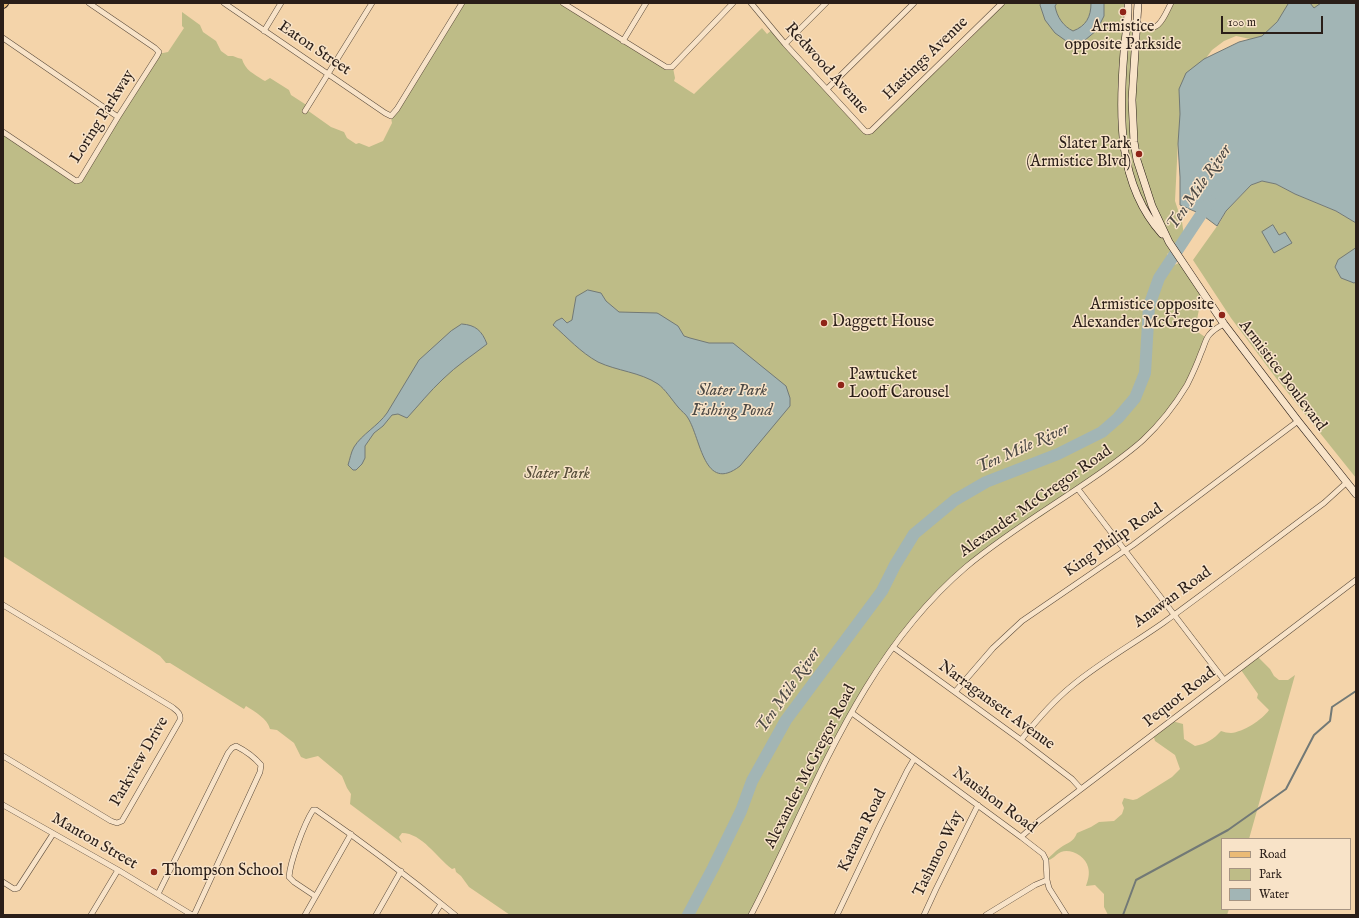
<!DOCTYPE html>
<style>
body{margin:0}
#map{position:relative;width:1359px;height:918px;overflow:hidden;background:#f4d4aa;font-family:"IM FELL English",serif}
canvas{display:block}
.frame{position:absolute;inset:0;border:4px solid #2a1e18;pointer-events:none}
.legend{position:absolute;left:1221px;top:838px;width:130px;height:72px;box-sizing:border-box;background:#f8e3c8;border:1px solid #a69482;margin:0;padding:5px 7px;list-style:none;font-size:12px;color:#2a1e18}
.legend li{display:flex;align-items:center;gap:8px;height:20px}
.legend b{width:20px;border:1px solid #a69482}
.scale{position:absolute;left:1221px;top:16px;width:102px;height:18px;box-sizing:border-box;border:2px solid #2a1e18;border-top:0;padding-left:5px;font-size:12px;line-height:14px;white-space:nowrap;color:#2a1e18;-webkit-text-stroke:3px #f8e3c8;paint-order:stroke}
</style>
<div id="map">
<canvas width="1359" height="918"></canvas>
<div class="frame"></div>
<ul class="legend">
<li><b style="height:5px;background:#eaba75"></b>Road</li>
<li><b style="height:11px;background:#bebc87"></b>Park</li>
<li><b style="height:11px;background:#a2b5b5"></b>Water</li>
</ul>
<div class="scale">100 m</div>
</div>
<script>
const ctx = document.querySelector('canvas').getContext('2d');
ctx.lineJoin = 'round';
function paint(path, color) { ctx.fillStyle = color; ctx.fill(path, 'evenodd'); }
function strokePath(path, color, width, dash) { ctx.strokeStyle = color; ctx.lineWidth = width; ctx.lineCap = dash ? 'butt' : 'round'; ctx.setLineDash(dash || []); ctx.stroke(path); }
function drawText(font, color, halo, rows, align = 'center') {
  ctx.font = font + ' "IM FELL English",serif'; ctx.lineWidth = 3; ctx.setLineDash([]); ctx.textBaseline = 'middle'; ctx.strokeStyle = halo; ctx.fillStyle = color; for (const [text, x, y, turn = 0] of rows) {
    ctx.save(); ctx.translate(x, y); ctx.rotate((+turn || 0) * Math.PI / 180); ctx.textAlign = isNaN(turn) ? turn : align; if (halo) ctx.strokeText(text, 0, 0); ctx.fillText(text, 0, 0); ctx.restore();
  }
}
const green = new Path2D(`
 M463 3H558L635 49 673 68 675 78 674 81 694 94 762 28 767 34 773 29 840 108 869 134 961 48 1005 3H1125L1124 19 1138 25H1157L1171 3H1321L1317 9 1265 42 1236 36 1224 41 1212 50 1203 62 1189 71 1179 91 1183 117 1178 141 1175 201 1182 222 1184 235 1181 245 1167 254 1174 265 1182 262 1203 295 1197 299 1200 304 1195 330 1205 337 1197 365 1172 408 1124 457 1042 516 1005 537 963 570 918 615 861 694 751 915H510L469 887 461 876 456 872 455 868 452 869C437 858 422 833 402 833L399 837 402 843 350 804 351 794 347 788 342 776 318 756 306 759 301 757 294 743 277 730 270 729C267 718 255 712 246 706L244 709 170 663H166L160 656 3 556V134L78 181 158 54 168 52 184 28 182 26V12L200 25 203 32 216 41 221 51 228 56H233L238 58 242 59C245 70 254 74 263 80L265 81 270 78 289 90 291 95 308 106 307 110 331 127 344 132 347 138 356 144 359 143 369 147 383 141 392 123 391 118Z
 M1262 181 1276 184 1295 194 1336 211 1356 223V478L1276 378 1231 318 1193 260 1220 222 1226 211 1251 185Z
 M1258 657 1270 669 1274 676 1279 680H1288L1295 675 1249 839H1222V909H1229L1227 915H1108L1104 907V894L1095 885 1086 886C1088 880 1090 874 1088 867 1086 857 1071 848 1061 852 1054 855 1055 859 1045 861 1050 857 1055 851 1060 848 1068 842 1073 843 1077 833L1091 827 1099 822 1114 821 1122 814 1124 808 1122 803 1124 798 1133 800 1137 799 1172 777 1180 769 1175 755 1155 741 1153 734 1172 721 1183 724 1184 739 1195 746C1206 744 1214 739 1221 731 1224 732 1228 733 1231 733 1243 732 1262 720 1269 710L1257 698 1258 694 1241 670Z`);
const water = new Path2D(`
 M1042 3H1057L1055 6C1057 17 1063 26 1073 31 1086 26 1091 17 1091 3H1104V16L1097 30 1084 41 1069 43 1055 33 1045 20 1040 5Z
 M1289 3H1310L1314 8 1321 3H1356V223L1336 211 1295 194 1276 184 1262 181 1251 185 1226 211 1217 226 1201 214 1180 205V177L1178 144 1180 114 1179 89 1186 73 1204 59 1239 42 1262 36 1277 22Z
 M1273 225 1279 235 1285 232 1292 243 1274 253 1262 232Z
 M1356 248V282L1354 283 1341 278 1335 267 1338 260Z
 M588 290 601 293 606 301 619 312 657 313 659 314 678 326 684 336 690 338 709 343H733L786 386 790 398V406L740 466C704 494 701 439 688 418 686 414 681 411 678 407 672 400 665 389 658 384 640 372 617 371 598 362 580 352 568 338 553 325L556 321 562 318 567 323 572 320 576 297Z
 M462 324C476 325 482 331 487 344 473 355 456 366 443 379 430 391 419 405 407 418L398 414 392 415 383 426 374 433 365 446V458L362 464 356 470H353L348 465C350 459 351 452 354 447 362 434 378 426 387 413L419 360 451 331Z`);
const stream = new Path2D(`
 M1123 915 1136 880 1228 830 1286 789 1314 735 1330 721 1332 707 1356 691`);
const river = new Path2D(`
 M688 915 713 868 741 811 752 781 786 720 882 591 895 565 914 534 955 500 986 482 1058 454 1102 432 1118 418 1135 398 1145 373 1149 306 1159 278 1210 201`);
const street = new Path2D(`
 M224 3 385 113 391 116 397 109 462 3
 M563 3 666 67H672L733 3
 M751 3 785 44 865 131 867 132 871 131 1002 3
 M1138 25C1143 25 1149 28 1154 27 1161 26 1168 9 1171 3
 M264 31 281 3
 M3 38 118 117
 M623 41 646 3
 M785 44 826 3
 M827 89 914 3
 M305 111 372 3
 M3 132 76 181 80 180 118 117 157 56 159 52 155 48 89 3
 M1078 489 1224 680
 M3 605 172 707C177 711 181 713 180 720L122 821 117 823 111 821 3 756
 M893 647 1021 740 1072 779 1081 789
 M955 692 993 648 1022 621 1133 545 1298 421
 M852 713 1021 837 1043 854 1046 860 1047 880 1049 888 1066 915
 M1021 740C1036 721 1053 701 1073 685 1101 662 1133 644 1163 623 1217 584 1270 543 1324 503L1346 483
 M3 805 118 870 192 915
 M1021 837 1039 821 1356 580
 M3 882 14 889 18 888 53 834
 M158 894 228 753 232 748 236 746C244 750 255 758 261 765L260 772 194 915
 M315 896 294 882 289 877C290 862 304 824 313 810H316C364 843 410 878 455 915
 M91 915 118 870
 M305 915 351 834
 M376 915 401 871
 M434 915 441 904
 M751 915C814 794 859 658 966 567 1009 531 1058 503 1103 471 1117 461 1131 451 1143 440 1160 424 1175 405 1187 385 1192 375 1197 364 1201 353 1204 347 1205 340 1209 335 1213 330 1218 327 1224 324
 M837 915 879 827 907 771 914 759
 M924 915 936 889 978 805
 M986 915 1035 885 1047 880`);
const secondary = new Path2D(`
 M1128 3C1129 19 1125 36 1124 52 1119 115 1117 184 1162 234
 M1138 3 1132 100 1134 142 1137 160 1152 206 1169 242 1224 324 1298 421 1356 494`);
const primary = new Path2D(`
 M3 4 4 3`);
const markers = [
 [1123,12,4,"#8f2418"],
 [1139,154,4,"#8f2418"],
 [1222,315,4,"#8f2418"],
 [824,323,4,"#8f2418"],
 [841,385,4,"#8f2418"],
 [154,872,4,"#8f2418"]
];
const poiNames = [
 ["Armistice",1123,28,"center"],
 ["opposite Parkside",1123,46,"center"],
 ["Slater Park",1131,145,"right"],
 ["(Armistice Blvd)",1131,163,"right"],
 ["Armistice opposite",1214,306,"right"],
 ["Alexander McGregor",1214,324,"right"],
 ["Daggett House",832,323],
 ["Pawtucket",849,376],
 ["Looff Carousel",849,394],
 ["Thompson School",162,872]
];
const streetNames = [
 ["Eaton Street",314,49,34],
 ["Hastings Avenue",926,59,-44],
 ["Redwood Avenue",826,69,48],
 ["Loring Parkway",103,117,-58],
 ["Armistice Boulevard",1282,376,53],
 ["Alexander McGregor Road",1036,502,-35],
 ["King Philip Road",1114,541,-35],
 ["Anawan Road",1173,598,-36],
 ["Pequot Road",1180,698,-38],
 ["Narragansett Avenue",996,706,36],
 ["Parkview Drive",140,762,-60],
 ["Alexander McGregor Road",811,767,-63],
 ["Naushon Road",994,801,36],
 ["Katama Road",863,831,-64],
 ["Manton Street",94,842,30],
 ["Tashmoo Way",939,854,-64]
];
const parkNames = [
 ["Slater Park",557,475]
];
const waterNames = [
 ["Ten Mile River",1200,188,-55],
 ["Slater Park",732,392],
 ["Fishing Pond",732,412],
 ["Ten Mile River",1023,449,-24],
 ["Ten Mile River",789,691,-55]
];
paint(green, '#bebc87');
paint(water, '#a2b5b5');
strokePath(water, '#727976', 1);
strokePath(stream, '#727976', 2);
strokePath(river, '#a2b5b5', 12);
strokePath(street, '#5c4c3c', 6);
strokePath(secondary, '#2a1e18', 8);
strokePath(primary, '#2a1e18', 10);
strokePath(street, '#f8e3c8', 5);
strokePath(secondary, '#f8e3c8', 7);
strokePath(primary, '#eaba75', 8);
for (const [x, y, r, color] of markers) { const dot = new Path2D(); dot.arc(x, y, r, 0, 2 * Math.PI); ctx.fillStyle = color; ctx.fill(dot); strokePath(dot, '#f8e3c8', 1.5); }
drawText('16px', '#2a1e18', '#f8e3c8', poiNames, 'left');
drawText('16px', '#2a1e18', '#f8e3c8', streetNames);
drawText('italic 16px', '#564d39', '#f8e3c8', parkNames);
drawText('italic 17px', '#4e4b47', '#f8e3c8', waterNames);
</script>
